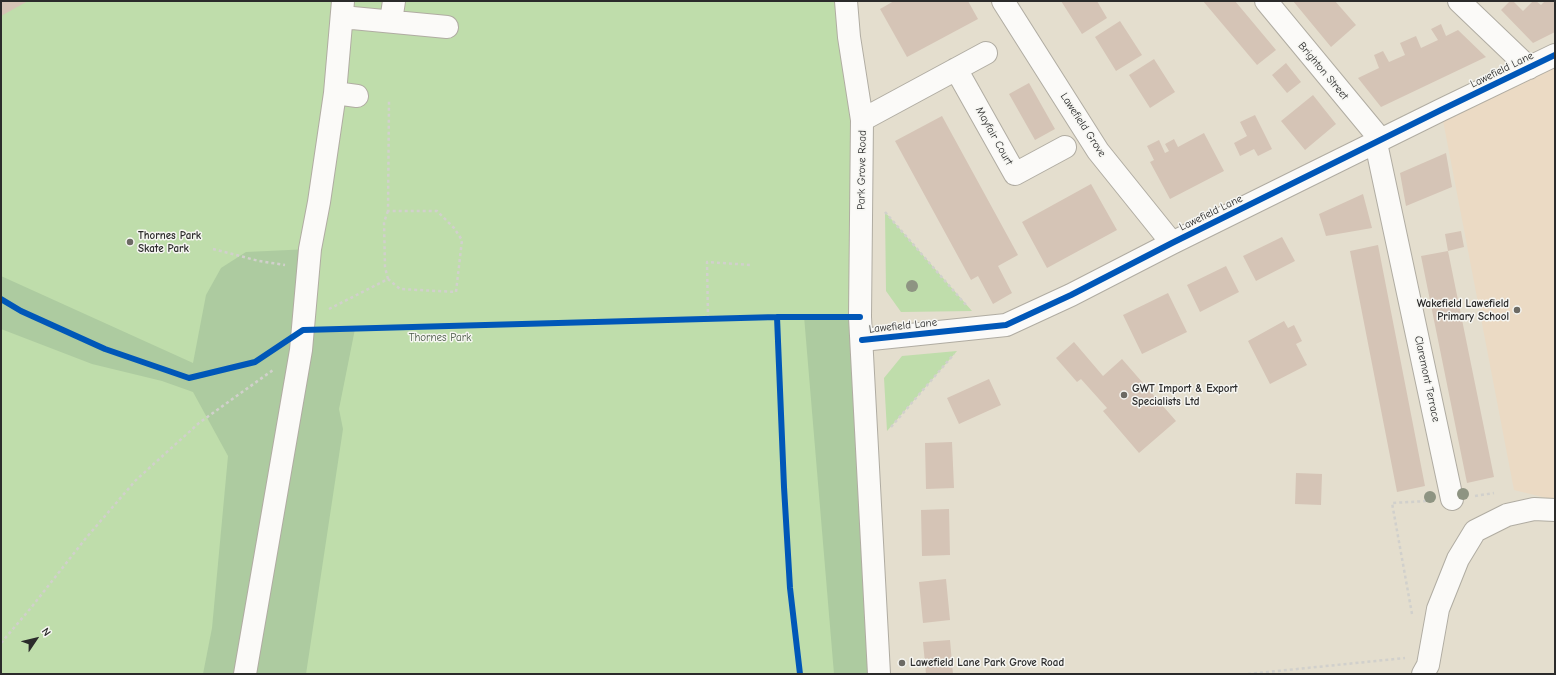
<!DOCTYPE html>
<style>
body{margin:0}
#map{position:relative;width:1556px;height:675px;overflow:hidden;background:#e4dece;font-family:"Comic Neue",sans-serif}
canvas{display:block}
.frame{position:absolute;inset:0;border:2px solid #2b2b2b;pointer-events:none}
.north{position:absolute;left:16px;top:619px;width:40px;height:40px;-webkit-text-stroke:3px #f6f6f2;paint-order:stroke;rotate:55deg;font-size:11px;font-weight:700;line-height:16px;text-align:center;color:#2b2b2b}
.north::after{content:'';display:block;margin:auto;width:14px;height:18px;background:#2b2b2b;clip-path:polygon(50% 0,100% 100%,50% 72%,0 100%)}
</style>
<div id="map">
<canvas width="1556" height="675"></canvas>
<div class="frame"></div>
<div class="north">N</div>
</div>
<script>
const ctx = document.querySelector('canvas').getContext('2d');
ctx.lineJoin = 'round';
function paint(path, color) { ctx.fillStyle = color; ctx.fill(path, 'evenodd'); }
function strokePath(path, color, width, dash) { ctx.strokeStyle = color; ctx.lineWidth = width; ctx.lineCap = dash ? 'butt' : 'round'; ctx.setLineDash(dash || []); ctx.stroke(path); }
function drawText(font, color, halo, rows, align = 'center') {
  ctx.font = font + ' "Comic Neue",sans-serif'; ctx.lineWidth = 3; ctx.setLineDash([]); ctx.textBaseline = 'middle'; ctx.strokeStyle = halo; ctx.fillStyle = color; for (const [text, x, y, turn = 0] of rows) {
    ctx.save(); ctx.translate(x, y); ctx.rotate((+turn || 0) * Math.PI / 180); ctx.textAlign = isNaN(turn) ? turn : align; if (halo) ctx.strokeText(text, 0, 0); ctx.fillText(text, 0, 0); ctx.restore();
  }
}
const built = new Path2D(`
 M1555 55V500L1514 490 1441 110Z`);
const green = new Path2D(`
 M1 1H846L879 674H1Z
 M885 212 972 311 901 312 886 291Z
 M957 351 887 431 884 378 902 356Z`);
const forest = new Path2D(`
 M310 249 304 330 355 329 339 409 343 429 306 674H203L212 628 228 456 193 392 162 381 92 364 1 329V276L193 363 206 295 221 268 246 252Z
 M804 316 860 317 879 674H834Z`);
const building = new Path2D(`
 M1 1H28L1 16Z
 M894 1H968L978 19 907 57 880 9Z
 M1061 1H1097L1107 18 1082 34Z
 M1203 1H1235L1276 50 1257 65Z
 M1293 1H1335L1356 25 1331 47Z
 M1510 1H1513L1523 11 1533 1H1536L1541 5 1545 1H1555V32L1533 43 1501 10Z
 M1120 21 1142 55 1116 71 1095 37Z
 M1441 24 1446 36 1458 30 1486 57 1381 107 1358 78 1379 68 1374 55 1383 51 1389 62 1405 55 1400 43 1416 36 1421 48 1438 40 1431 29Z
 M1154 59 1175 92 1150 108 1129 75Z
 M1286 63 1301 82 1287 93 1272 75Z
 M1029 83 1055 129 1035 140 1009 94Z
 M1313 95 1336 124 1305 150 1281 121Z
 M1255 115 1272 149 1258 156 1254 149 1240 156 1234 143 1247 136 1240 122Z
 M942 116 1018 255 998 266 1012 293 993 304 978 276 971 280 895 141Z
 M1204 133 1224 171 1170 199 1150 162 1154 160 1147 146 1159 140 1165 153 1169 151 1165 144 1174 139 1178 147Z
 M1446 153 1452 187 1406 206 1400 173Z
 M1091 184 1117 230 1047 268 1022 222Z
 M1363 194 1372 228 1326 236 1319 214Z
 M1461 231 1464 247 1448 251 1494 477 1467 483 1421 256 1448 251 1445 234Z
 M1282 237 1295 261 1256 281 1243 256Z
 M1378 245 1425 486 1397 492 1350 251Z
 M1226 266 1239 292 1200 312 1187 285Z
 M1168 293 1187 332 1142 354 1123 315Z
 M1284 321 1288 328 1294 325 1302 341 1296 344 1307 365 1270 384 1248 341Z
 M1074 342 1103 376 1122 359 1176 421 1139 453 1103 411 1107 408 1081 379 1077 382 1056 358Z
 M989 379 1001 405 959 424 947 398Z
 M952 442 954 488 926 489 925 443Z
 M1296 473 1322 474 1321 505 1295 504Z
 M949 509 950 555 922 556 921 510Z
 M946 579 950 620 923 623 919 582Z
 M950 640 953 674H926L923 642Z`);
const path = new Path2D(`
 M388 211 384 222 385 267 388 279
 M885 212 966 305
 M213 249 259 261 285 265
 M329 309 388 279 400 289 456 292 462 240 454 228 437 211H388L389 101
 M708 318 707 262 751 265
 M891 427 954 354
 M1475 496 1494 493
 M1412 614 1392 503 1428 501
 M1 643 30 609 86 538 136 480 199 423 273 370
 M1248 674 1405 658`);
const minor = new Path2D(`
 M846 1 849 37 862 120 860 317 879 674
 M1003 1 1098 151 1172 243
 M1266 1 1381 140
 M1459 1 1529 68
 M342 17 447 27
 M391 21 394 1
 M956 69 1015 174 1065 147
 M335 93 357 96
 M862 120 986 53
 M1376 143 1452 499
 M862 340 1006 325 1071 295 1172 243 1441 110 1555 55
 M245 674 301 350 310 249 319 202 335 93 343 1
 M1423 674 1428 665 1438 609 1458 559 1475 531 1507 515 1534 509 1555 510`);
const cycleway = new Path2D(`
 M1 299 21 311 105 349 189 378 255 362 303 330 777 317H860
 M777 317 784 487 790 588 800 674
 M862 340 1006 325 1071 295 1172 243 1441 110 1555 55`);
const trees = [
 [912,286],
 [1463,494],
 [1430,497]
];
const markers = [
 [130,242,4,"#6c6a64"],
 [1517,310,4,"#6c6a64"],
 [1124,395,4,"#6c6a64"],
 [902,663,4,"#6c6a64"]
];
const streetNames = [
 ["Lawefield Lane",1502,70,-26],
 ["Brighton Street",1323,71,50],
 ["Lawefield Grove",1083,125,57],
 ["Mayfair Court",994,136,61],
 ["Park Grove Road",862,170,-89],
 ["Lawefield Lane",1211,213,-26],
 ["Lawefield Lane",903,326,-6],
 ["Claremont Terrace",1427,379,78]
];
const poiNames = [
 ["Thornes Park",138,236],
 ["Skate Park",138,249],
 ["Wakefield Lawefield",1509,304,"right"],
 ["Primary School",1509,317,"right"],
 ["GWT Import & Export",1132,389],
 ["Specialists Ltd",1132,402],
 ["Lawefield Lane Park Grove Road",910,663]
];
const parkNames = [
 ["Thornes Park",440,338]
];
paint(built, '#ebdac4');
paint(green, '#bfddab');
paint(forest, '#adcba0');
paint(building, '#d5c4b6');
strokePath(minor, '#b0aca2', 24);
strokePath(path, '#d1d0cc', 2.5, [3, 3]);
strokePath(minor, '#fbfaf8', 22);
strokePath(cycleway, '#0057b8', 6);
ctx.fillStyle = '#8e9482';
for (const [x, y] of trees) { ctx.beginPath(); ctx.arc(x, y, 6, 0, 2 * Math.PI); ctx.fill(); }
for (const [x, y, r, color] of markers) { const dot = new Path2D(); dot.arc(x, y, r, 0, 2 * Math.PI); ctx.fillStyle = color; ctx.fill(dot); strokePath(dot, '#f6f6f2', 1.5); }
drawText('11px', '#2b2b2b', '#f6f6f2', streetNames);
drawText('bold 11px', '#2b2b2b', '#f6f6f2', poiNames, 'left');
drawText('11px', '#485744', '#f6f6f2', parkNames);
</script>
